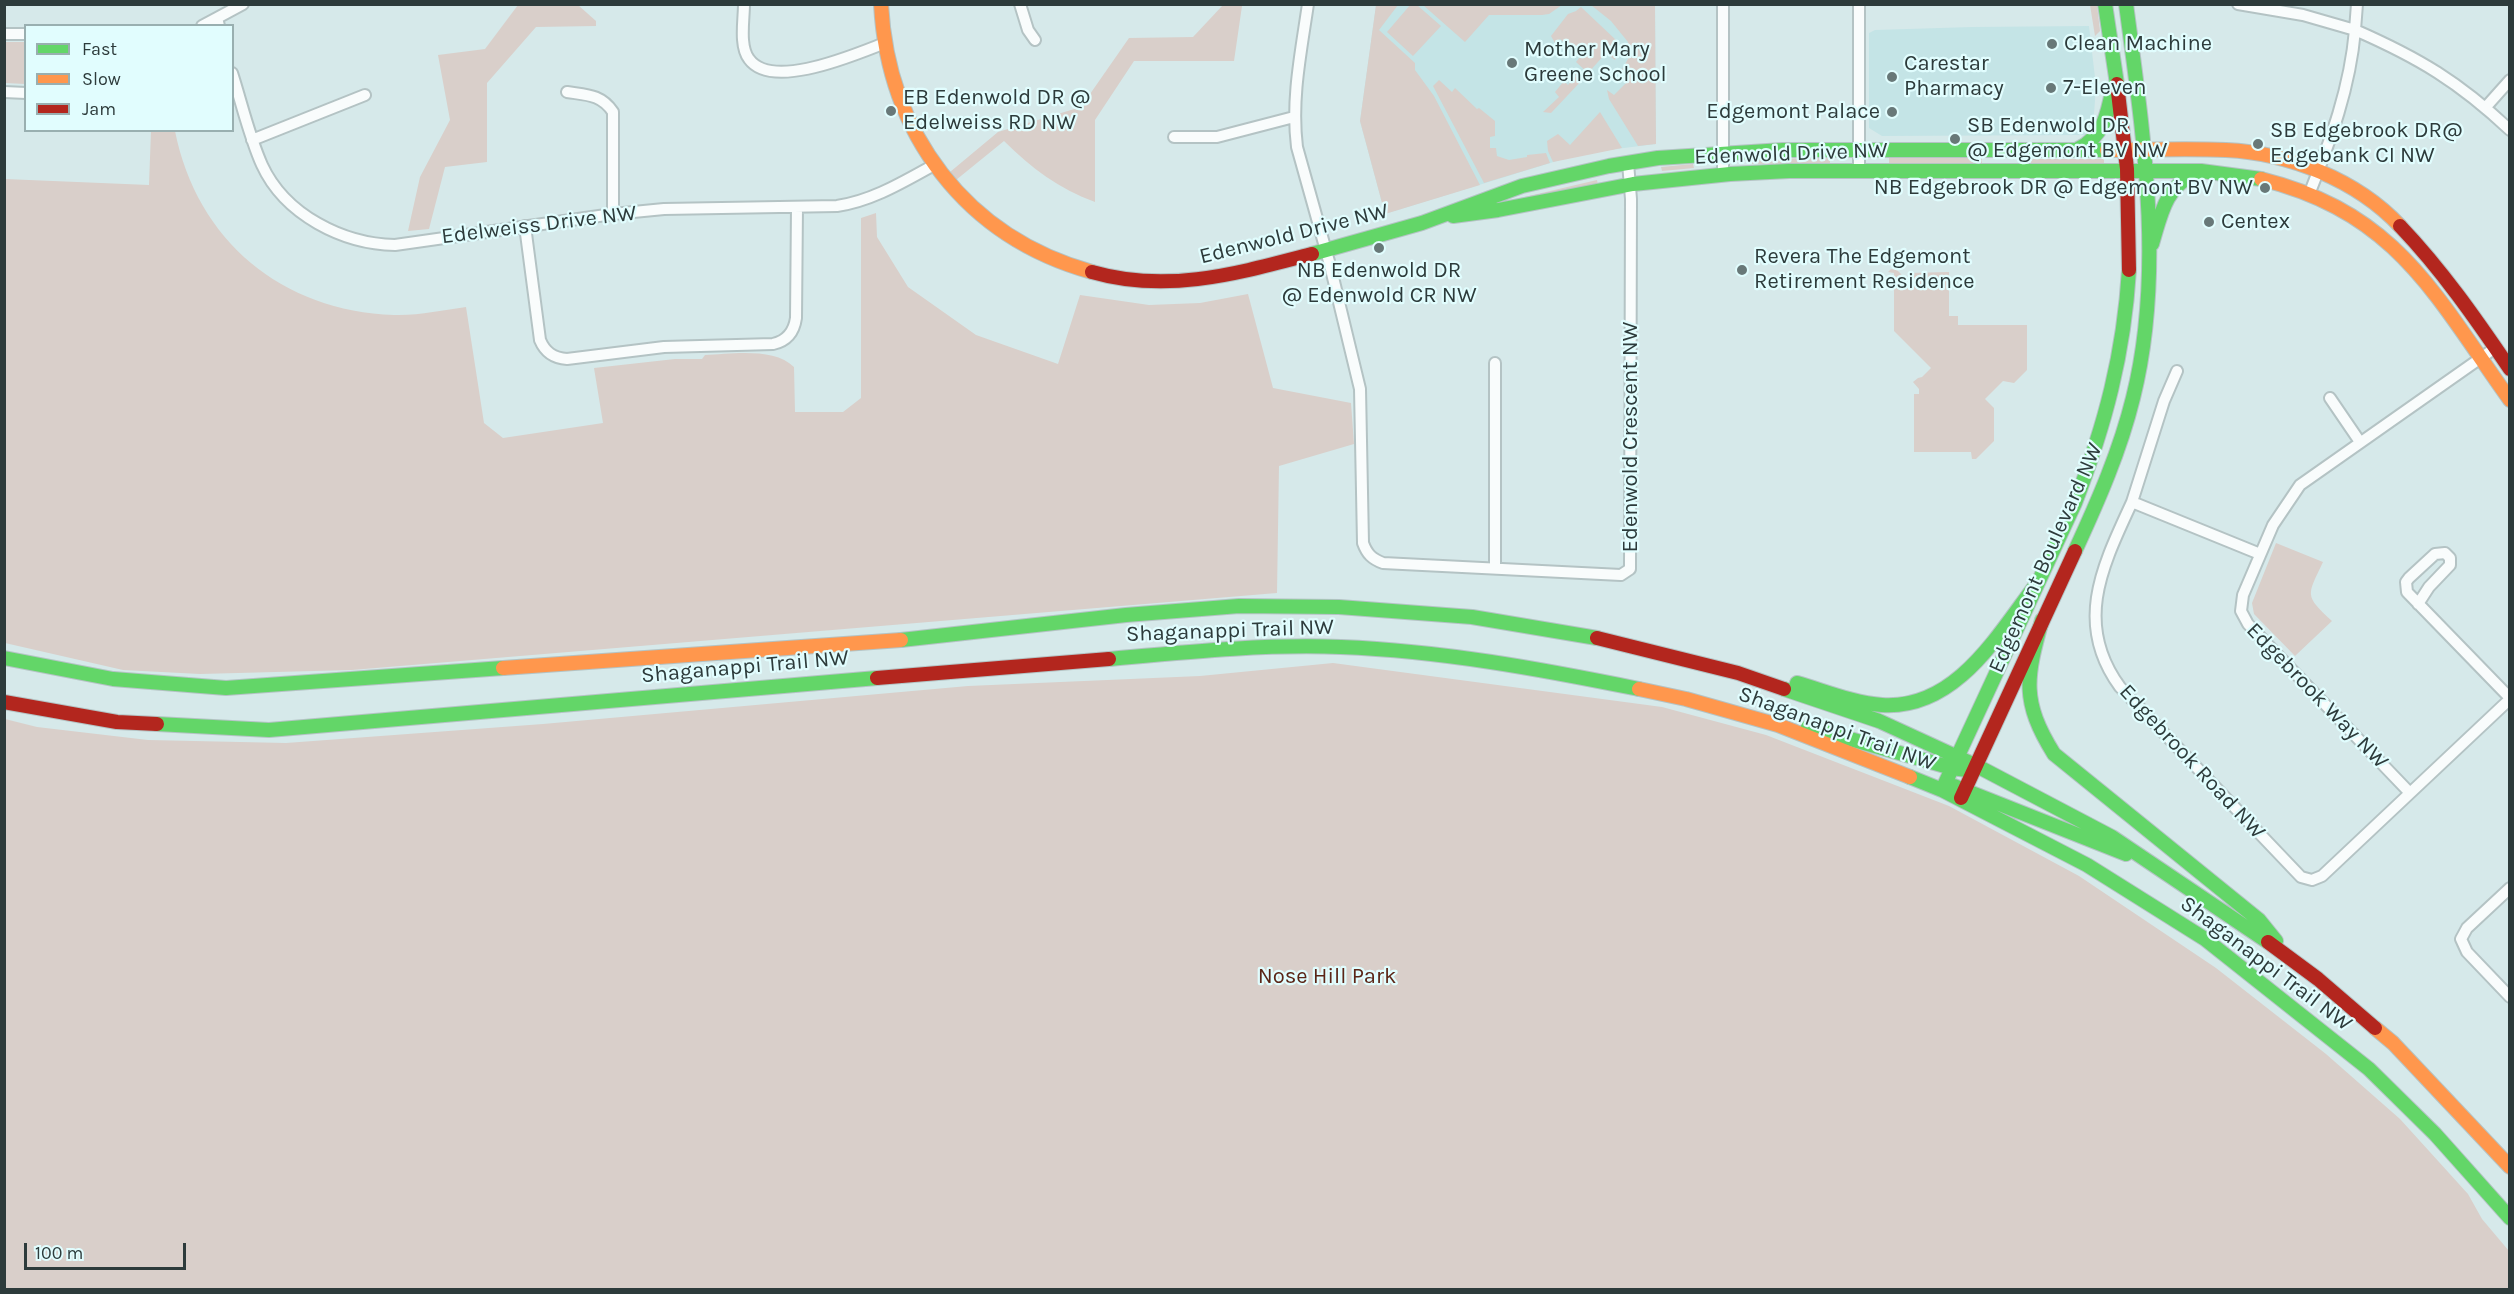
<!DOCTYPE html>
<style>
body{margin:0}
#map{position:relative;width:2514px;height:1294px;overflow:hidden;background:#d6e9ea;font-family:Karla,sans-serif}
canvas{display:block}
.frame{position:absolute;inset:0;border:6px solid #2d3b3b;pointer-events:none}
.legend{position:absolute;left:24px;top:24px;width:210px;height:108px;box-sizing:border-box;background:#e1fdfe;border:2px solid #99afb0;margin:0;padding:8px 10px;list-style:none;font-size:18px;color:#2d3b3b}
.legend li{display:flex;align-items:center;gap:12px;height:30px}
.legend b{width:30px;border:2px solid #99afb0}
.scale{position:absolute;left:24px;top:1243px;width:162px;height:27px;box-sizing:border-box;border:3px solid #2d3b3b;border-top:0;padding-left:8px;font-size:18px;line-height:21px;white-space:nowrap;color:#2d3b3b;-webkit-text-stroke:4px #e1fdfe;paint-order:stroke}
</style>
<div id="map">
<canvas width="2514" height="1294"></canvas>
<div class="frame"></div>
<ul class="legend">
<li><b style="height:8px;background:#63d668"></b>Fast</li>
<li><b style="height:8px;background:#ff974d"></b>Slow</li>
<li><b style="height:8px;background:#b3261e"></b>Jam</li>
</ul>
<div class="scale">100 m</div>
</div>
<script>
const ctx = document.querySelector('canvas').getContext('2d');
ctx.lineJoin = 'round';
function paint(path, color) { ctx.fillStyle = color; ctx.fill(path, 'evenodd'); }
function strokePath(path, color, width, dash) { ctx.strokeStyle = color; ctx.lineWidth = width; ctx.lineCap = dash ? 'butt' : 'round'; ctx.setLineDash(dash || []); ctx.stroke(path); }
function drawText(font, color, halo, rows, align = 'center') {
  ctx.font = font + ' Karla,sans-serif'; ctx.lineWidth = 4.5; ctx.setLineDash([]); ctx.textBaseline = 'middle'; ctx.strokeStyle = halo; ctx.fillStyle = color; for (const [text, x, y, turn = 0] of rows) {
    ctx.save(); ctx.translate(x, y); ctx.rotate((+turn || 0) * Math.PI / 180); ctx.textAlign = isNaN(turn) ? turn : align; if (halo) ctx.strokeText(text, 0, 0); ctx.fillText(text, 0, 0); ctx.restore();
  }
}
const built = new Path2D(`
 M1376 5H1655L1656 144 1608 150 1560 160 1385 214 1360 121Z
 M2089 26 2096 86 2094 114 2086 135 1882 136 1869 128V33L1875 30 1972 27Z`);
const green = new Path2D(`
 M1411 4 1417 5 1441 26 1413 56 1387 32Z
 M518 5H578L596 21V26L536 27 487 83V162L445 167 429 229 408 231 420 177 450 120 438 55 485 49Z
 M1223 5H1300V6H1242L1234 61H1134L1095 120V202C1059 189 1031 168 1004 141L956 180 950 172 998 132 1081 107 1129 38 1193 37Z
 M1376 5H1398L1379 30 1415 63V70L1434 96 1480 185 1385 214 1360 121Z
 M1423 5H1562L1549 14 1542 15H1489L1465 42Z
 M1591 5H1655L1656 144 1638 146 1609 99 1607 90 1614 95 1629 80 1621 71 1628 59V42L1611 21Z
 M2090 5H2097L2100 31 2095 36Z
 M1581 7 1617 41 1619 45 1615 60 1606 53 1588 73 1576 62 1580 57 1560 39 1555 43 1551 36 1568 14 1576 11Z
 M5 42H25V84L5 83Z
 M1576 68 1584 78 1551 113 1543 112 1559 97 1555 92 1564 81 1568 85 1576 76 1572 72Z
 M1439 80 1452 92 1455 88 1477 109 1479 108 1495 121V136L1490 137V148H1496L1497 156 1509 160 1527 157V155L1546 153 1550 163 1484 183 1433 86Z
 M1600 112 1622 148 1553 162 1548 151 1547 141 1558 134 1570 145Z
 M151 131H175C197 241 282 311 394 315 417 316 443 310 466 307L484 423 503 438 603 423 594 368 675 359H702L705 355C731 354 774 347 794 367L795 412H843L861 398V218L876 213 877 237 908 287 976 335 1058 364 1080 295 1149 305 1200 303 1248 294 1273 388 1351 403 1354 444 1279 466 1277 593 352 670 200 674 123 670 5 643V179L149 185Z
 M1830 158V163L1752 164V159Z
 M1889 158H1982V163H1889Z
 M2031 159H2104V164L2031 163Z
 M1693 164 1694 168 1662 171 1661 167Z
 M1597 180 1598 185 1500 205 1499 203Z
 M1891 269 1897 270 1909 282 1913 277 1908 273 1949 272V316H1958V325H2027V370L2014 383 2003 381 1985 399 1994 408V441L1976 459H1972L1971 452H1914V394H1919V389L1913 382 1918 378 1922 377 1931 368 1894 331V273L1888 272Z
 M2276 543 2323 562C2307 596 2304 595 2332 621L2295 656 2254 614 2252 603Z
 M1333 663 1662 707 1766 735 1949 806 2079 876 2216 968 2326 1054 2400 1119 2468 1194 2482 1219 2509 1251V1289H5V719L37 727 148 740 286 743 543 724 968 686 1200 676Z`);
const street = new Path2D(`
 M744 4C744 20 739 46 749 59 772 91 856 54 885 43
 M1020 4 1028 30 1035 40
 M1308 4C1301 52 1291 99 1297 147L1330 265 1360 389 1363 543C1367 554 1372 559 1383 563L1621 575 1630 569 1631 199 1628 163
 M1723 4V175
 M1859 4V172
 M2238 4 2303 15 2355 30 2357 4
 M202 26 217 18
 M219 26 217 18 243 4
 M4 34H26
 M232 73C242 104 249 136 262 165 285 215 343 244 395 245L613 214 664 209 837 206C872 201 903 182 934 165
 M4 92 26 93
 M567 92C586 95 601 94 613 112V214
 M2485 108 2510 80
 M1174 137H1217L1294 117
 M252 140 365 95
 M2310 192C2331 139 2350 88 2355 30 2419 58 2459 82 2510 130
 M525 226 540 340C545 352 553 358 567 359L664 347 773 344C787 341 794 332 796 318L797 207
 M1495 363V568
 M2330 398 2360 442
 M2132 502 2164 401 2177 371
 M2260 554 2132 502C2103 565 2073 623 2120 687L2301 877 2312 880 2322 876 2510 699
 M2418 604 2429 587 2450 565V558L2445 553 2435 554 2409 578 2406 582 2407 592 2510 698
 M2410 793 2248 624 2241 611 2243 595 2273 525 2300 485 2495 348
 M2510 888 2467 928 2461 939 2467 952 2510 997`);
const fast = new Path2D(`
 M2105 4 2117 84
 M2078 149C2104 136 2108 113 2113 87
 M1453 216 1498 210 1633 184 1730 174 1789 171H2201L2261 179
 M2152 244C2161 214 2165 187 2196 173
 M1312 254 1422 223 1522 186 1609 166 1658 158 1783 150H2107
 M2075 551C2098 501 2120 451 2133 398 2165 270 2143 133 2126 4
 M2042 620C2026 678 2021 701 2054 754L2259 920 2276 941
 M901 640 1126 615 1239 606 1339 607 1472 617 1597 638
 M4 658 113 679 226 688 503 668
 M1109 659C1186 652 1263 644 1341 647 1443 651 1540 669 1639 689
 M1797 683C1825 691 1853 703 1882 705 1955 710 1997 636 2035 586
 M1784 689 1879 721 1977 766 2112 837 2268 942
 M157 724 269 730 877 678
 M1808 727 1952 768 1967 770 1975 767
 M1910 777 1942 790 2087 865 2205 939 2369 1069 2435 1134 2510 1218
 M1954 786 2126 854
 M1942 790 2075 503C2105 425 2124 354 2129 270`);
const slow = new Path2D(`
 M881 4C888 134 966 237 1092 272
 M2107 150C2146 150 2187 148 2226 150 2289 153 2357 180 2400 226
 M2261 179C2397 213 2434 294 2510 400
 M503 668 901 640
 M1639 689 1686 699 1778 725 1910 777
 M2375 1028 2393 1043 2510 1167`);
const jam = new Path2D(`
 M2117 84 2127 169 2129 270
 M2400 226C2442 270 2476 319 2510 369
 M1092 272C1168 294 1239 273 1312 254
 M1597 638 1738 673 1784 689
 M877 678 1109 659
 M4 702 117 722 157 724
 M1961 798 2075 551
 M2268 942 2318 979 2375 1028`);
const markers = [
 [2052,44,6,"#687878"],
 [1512,63,6,"#687878"],
 [1892,77,6,"#687878"],
 [2051,88,6,"#687878"],
 [891,111,6,"#687878"],
 [1892,112,6,"#687878"],
 [1955,139,6,"#687878"],
 [2258,144,6,"#687878"],
 [2265,188,6,"#687878"],
 [2209,222,6,"#687878"],
 [1379,248,6,"#687878"],
 [1742,270,6,"#687878"]
];
const poiNames = [
 ["Clean Machine",2064,44],
 ["Mother Mary",1524,50],
 ["Greene School",1524,75],
 ["Carestar",1904,64],
 ["Pharmacy",1904,89],
 ["7-Eleven",2063,88],
 ["EB Edenwold DR @",903,98],
 ["Edelweiss RD NW",903,123],
 ["Edgemont Palace",1880,112,"right"],
 ["SB Edenwold DR",1967,126],
 ["@ Edgemont BV NW",1967,151],
 ["SB Edgebrook DR@",2270,131],
 ["Edgebank CI NW",2270,156],
 ["NB Edgebrook DR @ Edgemont BV NW",2253,188,"right"],
 ["Centex",2221,222],
 ["Revera The Edgemont",1754,257],
 ["Retirement Residence",1754,282],
 ["NB Edenwold DR",1379,271,"center"],
 ["@ Edenwold CR NW",1379,296,"center"]
];
const streetNames = [
 ["Edenwold Drive NW",1791,154,-2],
 ["Edelweiss Drive NW",539,225,-7],
 ["Edenwold Drive NW",1294,234,-14],
 ["Edenwold Crescent NW",1631,437,-90],
 ["Edgemont Boulevard NW",2046,558,-66],
 ["Shaganappi Trail NW",1230,631,-2],
 ["Shaganappi Trail NW",745,667,-5],
 ["Edgebrook Way NW",2317,696,46],
 ["Shaganappi Trail NW",1837,729,20],
 ["Edgebrook Road NW",2192,762,47],
 ["Shaganappi Trail NW",2266,964,37]
];
const parkNames = [
 ["Nose Hill Park",1327,977]
];
paint(built, '#c4e4e6');
paint(green, '#d9cfca');
strokePath(street, '#b4c3c4', 14);
strokePath(fast, '#b4c3c4', 16);
strokePath(slow, '#b4c3c4', 16);
strokePath(jam, '#b4c3c4', 16);
strokePath(street, '#f9fcfc', 10);
strokePath(fast, '#63d668', 14);
strokePath(slow, '#ff974d', 14);
strokePath(jam, '#b3261e', 14);
for (const [x, y, r, color] of markers) { const dot = new Path2D(); dot.arc(x, y, r, 0, 2 * Math.PI); ctx.fillStyle = color; ctx.fill(dot); strokePath(dot, '#e1fdfe', 2); }
drawText('22px', '#2d3b3b', '#e1fdfe', poiNames, 'left');
drawText('22px', '#2d3b3b', '#e1fdfe', streetNames);
drawText('22px', '#5b2516', '#e1fdfe', parkNames);
</script>
